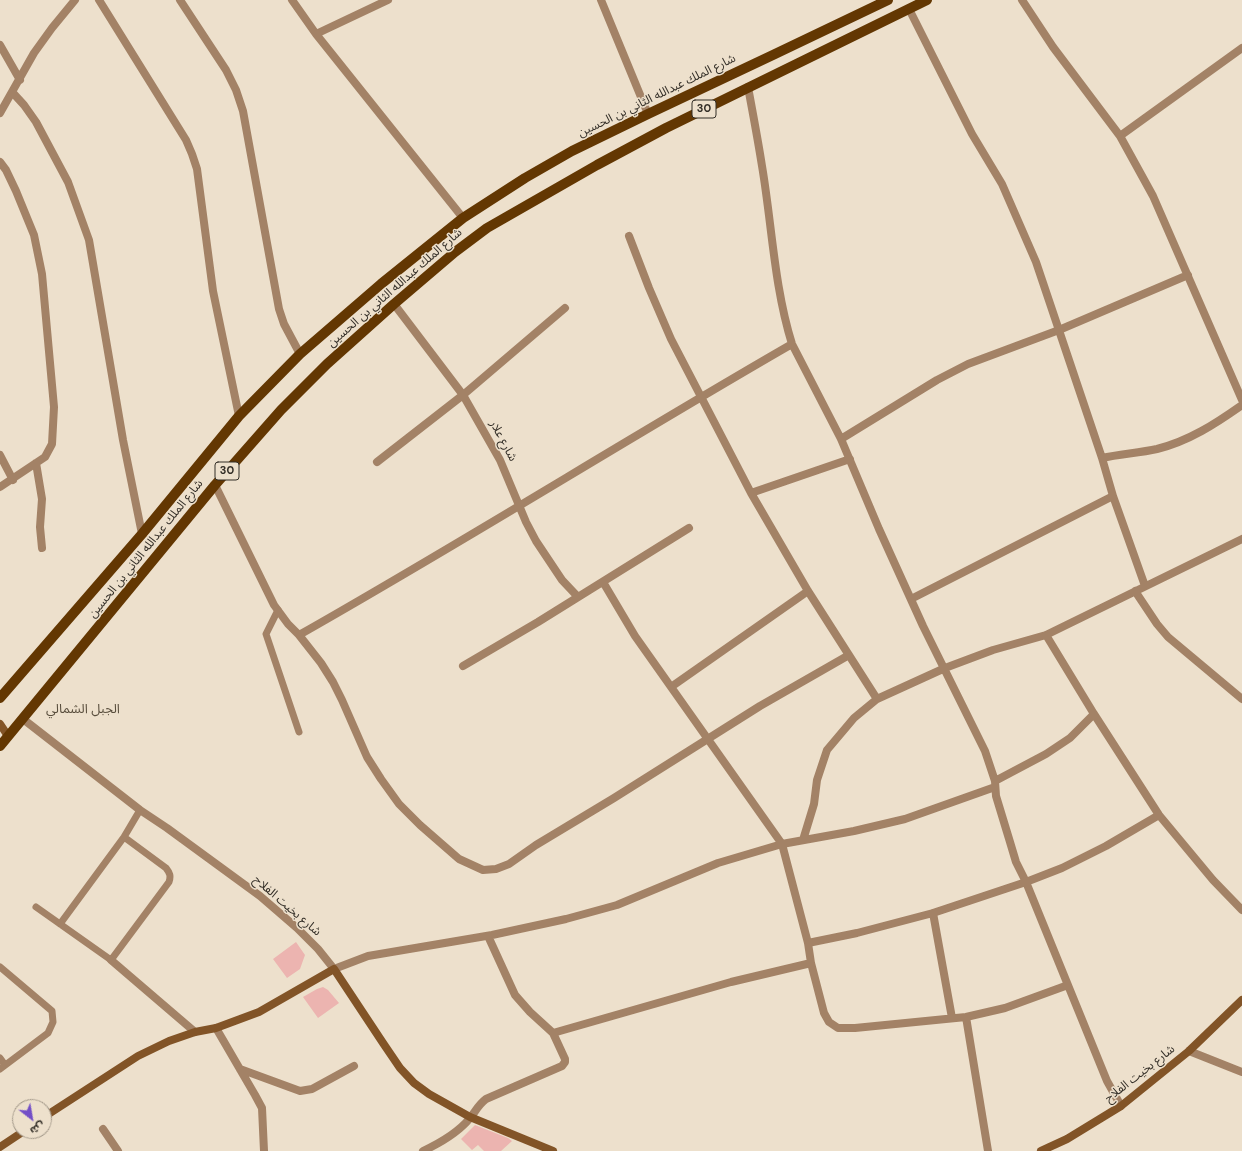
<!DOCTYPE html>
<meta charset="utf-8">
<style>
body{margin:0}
#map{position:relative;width:1242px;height:1151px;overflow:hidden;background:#ede0cc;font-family:"DM Sans","Noto Sans Arabic",sans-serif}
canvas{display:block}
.north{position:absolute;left:12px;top:1099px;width:40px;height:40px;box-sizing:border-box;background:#ede0cc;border:1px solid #a3998a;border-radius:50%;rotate:149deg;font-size:11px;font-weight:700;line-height:16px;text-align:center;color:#332e27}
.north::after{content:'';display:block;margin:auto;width:14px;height:18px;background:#734ec7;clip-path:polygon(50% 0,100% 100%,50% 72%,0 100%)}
</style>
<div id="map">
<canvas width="1242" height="1151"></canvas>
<div class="north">ش</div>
</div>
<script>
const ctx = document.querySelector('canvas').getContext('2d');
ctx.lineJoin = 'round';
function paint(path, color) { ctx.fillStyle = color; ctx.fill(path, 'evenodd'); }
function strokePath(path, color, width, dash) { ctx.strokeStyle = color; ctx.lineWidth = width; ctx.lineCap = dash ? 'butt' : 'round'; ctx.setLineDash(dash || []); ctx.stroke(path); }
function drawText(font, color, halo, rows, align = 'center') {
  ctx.font = font + ' "DM Sans","Noto Sans Arabic",sans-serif'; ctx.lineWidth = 3; ctx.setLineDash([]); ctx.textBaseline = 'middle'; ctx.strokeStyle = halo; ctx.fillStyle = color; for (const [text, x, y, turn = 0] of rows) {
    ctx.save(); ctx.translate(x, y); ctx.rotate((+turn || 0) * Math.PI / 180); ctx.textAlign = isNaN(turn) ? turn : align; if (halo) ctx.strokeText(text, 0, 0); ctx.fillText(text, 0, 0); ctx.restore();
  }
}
const building = new Path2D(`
 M296 942 305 955 300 969 287 978 273 959Z
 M323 987 328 990 339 1003 318 1018 303 997 317 989Z
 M475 1125 508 1138 512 1141 501 1151H484L478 1145 472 1150 461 1139Z`);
const lane = new Path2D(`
 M278 610 266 634 299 732
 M36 907 111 960 169 882C171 876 170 873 166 868L124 837
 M60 924 124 837 140 810
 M0 967 52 1011 53 1022 48 1033 0 1069
 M0 1058 5 1065`);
const street = new Path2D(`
 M99 0 186 140 192 154 197 169 213 291 239 416
 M180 0 226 70 236 90 243 111 279 309 284 324 300 354
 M292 0 316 34 463 218
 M601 0 648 114
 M1022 0 1053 47 1120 136 1153 196 1242 400
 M909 9 972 134 1002 184 1036 262 1102 458 1113 496 1145 586
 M316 34 388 0
 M0 45 20 80
 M748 87C753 114 758 140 762 166 772 225 774 286 792 344L841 439 879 529 923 626 985 751 995 781 996 796 1010 842 1016 862 1026 882 1107 1081 1121 1106
 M13 93 24 105 36 122 68 182 89 240 123 440 142 534
 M0 113 34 53 52 28 75 0
 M1120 136 1242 48
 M0 162 6 170 16 191 34 235 42 274 54 407 52 444 45 457 0 487
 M629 236 649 288 671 339 751 493 808 591 877 699
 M394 304 463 395 500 460 526 522 536 541 562 580 578 597
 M841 439 937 380 968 364 1059 330 1188 275
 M0 455 13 480
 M1102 458C1120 454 1139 453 1157 449 1189 441 1215 424 1242 405
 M377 462 463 395 565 308
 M36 463 42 499 40 527 42 548
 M215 485 274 605 288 624 299 635 321 663 333 682 342 700 367 757 381 779 399 804 420 825 459 859 483 870 496 869 509 864 536 845 614 798 760 706 849 655
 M751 493 850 459
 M603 582 635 636 782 844 808 943 811 963 824 1013 829 1022 838 1028H855L966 1017 1005 1008 1068 985
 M1135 591 1157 624 1168 637 1242 699
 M911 599 1113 496
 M299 635C465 541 627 439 792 344
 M1046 635 1094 714 1159 815 1213 880 1242 910
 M463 666 538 622 689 528
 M671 687 808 591
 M23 719 140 810 167 828 260 896 297 928 318 949 334 969 368 956 492 935 566 919 617 905 718 863 782 844 854 831 905 819 995 787
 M995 781 1046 754 1070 738 1094 714
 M803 840 814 804 817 780 827 750 854 718 877 699 945 668 993 650 1046 635 1242 539
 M933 913 952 1018
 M808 943 857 933 933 913 1026 882 1062 868 1106 846 1159 815
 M111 960 195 1032
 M966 1017 988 1151
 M216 1028 255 1095 262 1108 264 1151
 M553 1033 731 982 811 963
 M1189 1051 1242 1072
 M240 1069 300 1091 312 1089 354 1066
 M103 1129 118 1151
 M423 1151C440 1143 458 1133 470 1118 476 1111 478 1105 486 1099L562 1066 565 1062V1059L553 1033 530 1012 515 995 488 936`);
const secondary = new Path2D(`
 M0 724 8 736
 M44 1117 138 1056 169 1041 195 1032 216 1028 259 1012 334 969 383 1043 400 1068 414 1083 429 1094 470 1117 553 1151
 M0 1147 24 1131
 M1041 1151 1067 1139 1121 1106 1189 1051 1242 1000`);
const primary = new Path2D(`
 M0 698 142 534 239 416 300 354 381 284 463 218 525 178 572 151 648 114 775 54 888 0
 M0 746 215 485 281 410 327 364 394 304 455 252 487 228 597 165 666 128 927 0`);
const shields = [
 [704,109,24],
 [227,471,24]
];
const shieldNames = [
 ["30",704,109],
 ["30",227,471]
];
const streetNames = [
 ["شارع الملك عبدالله الثاني بن الحسين",657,96,-26],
 ["شارع الملك عبدالله الثاني بن الحسين",395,288,-41],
 ["شارع علار",503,441,62],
 ["شارع الملك عبدالله الثاني بن الحسين",146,549,-51],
 ["شارع بخيت الفلاح",287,906,41],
 ["شارع بخيت الفلاح",1140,1074,-38]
];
const neighbourhoodNames = [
 ["الجبل الشمالي",83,710]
];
paint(building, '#ecb4b0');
strokePath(lane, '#a38266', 7);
strokePath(street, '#a38266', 8);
strokePath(secondary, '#825427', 8);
strokePath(primary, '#633702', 10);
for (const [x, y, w] of shields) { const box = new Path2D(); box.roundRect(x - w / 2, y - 9, w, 18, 3); ctx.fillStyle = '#ede0cc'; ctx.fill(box); strokePath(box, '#332e27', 1); }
drawText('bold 11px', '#332e27', null, shieldNames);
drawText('12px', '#332e27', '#ede0cc', streetNames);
drawText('13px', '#594e3d', '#ede0cc', neighbourhoodNames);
</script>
